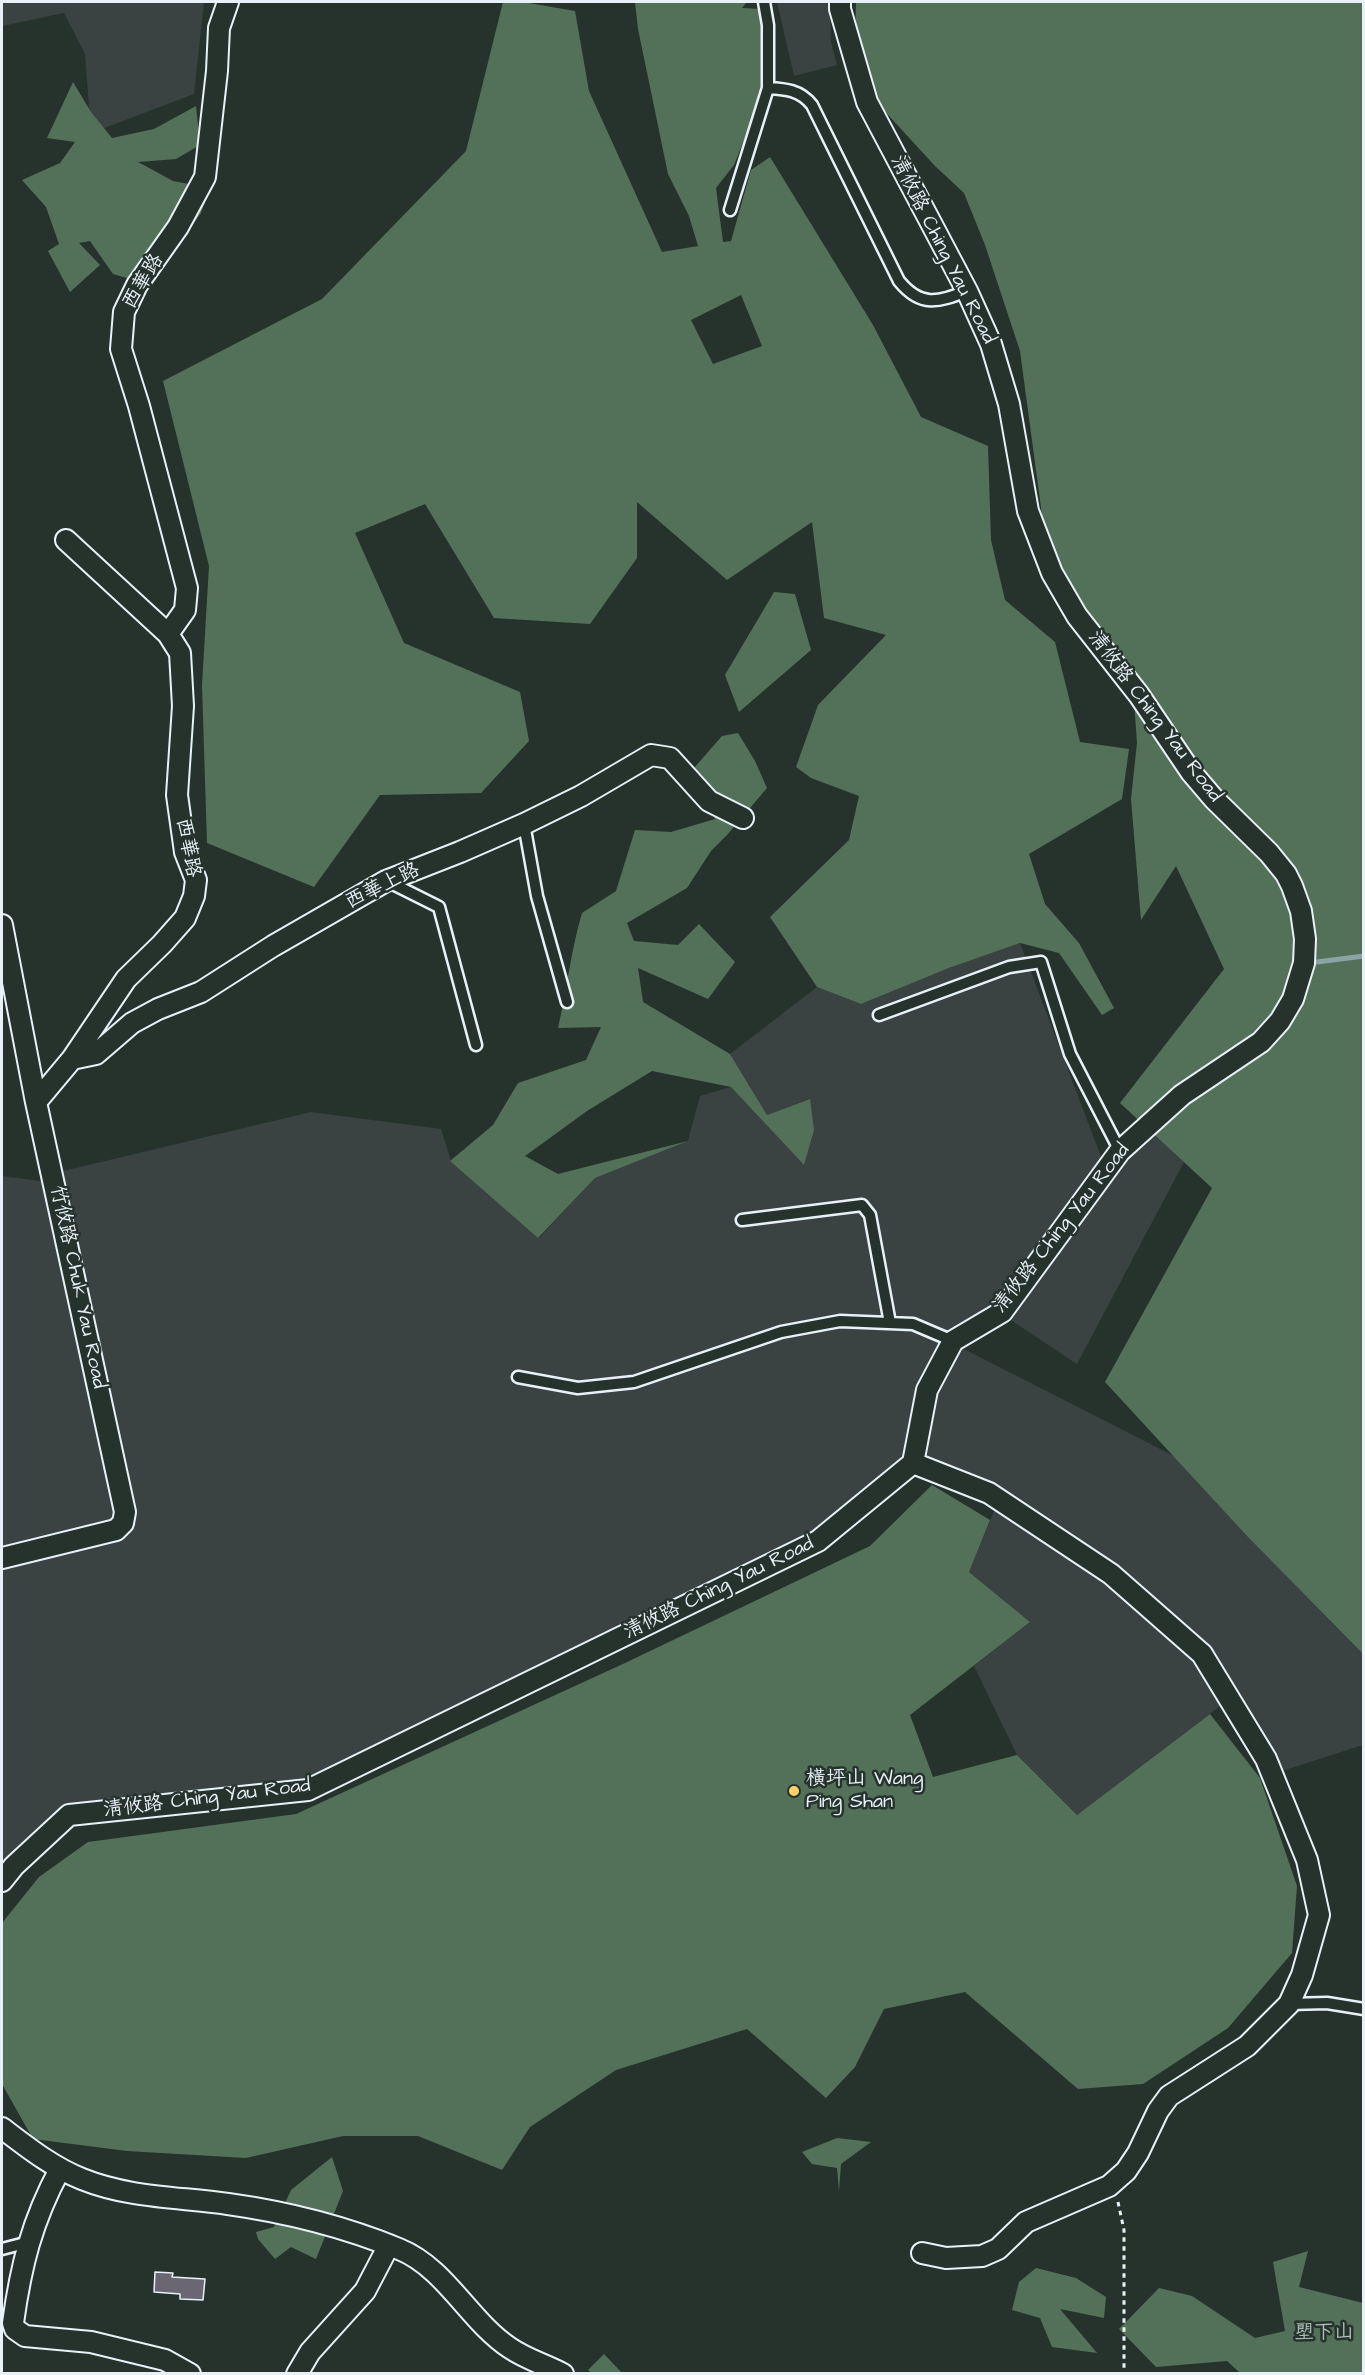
<!DOCTYPE html>
<meta charset="utf-8">
<style>
body{margin:0}
#map{position:relative;width:1365px;height:2375px;overflow:hidden;background:#26332d;font-family:"Architects Daughter",sans-serif}
canvas{display:block}
.frame{position:absolute;inset:0;border:3px solid #e8f1f8;pointer-events:none}
</style>
<div id="map">
<canvas width="1365" height="2375"></canvas>
<div class="frame"></div>
</div>
<script>
const ctx = document.querySelector('canvas').getContext('2d');
ctx.lineJoin = 'round';
function paint(path, color) { ctx.fillStyle = color; ctx.fill(path, 'evenodd'); }
function strokePath(path, color, width, dash) { ctx.strokeStyle = color; ctx.lineWidth = width; ctx.lineCap = dash ? 'butt' : 'round'; ctx.setLineDash(dash || []); ctx.stroke(path); }
function drawText(font, color, halo, rows, align = 'center') {
  ctx.font = font + ' "Architects Daughter","LXGW WenKai TC",sans-serif'; ctx.lineWidth = 5; ctx.setLineDash([]); ctx.textBaseline = 'middle'; ctx.strokeStyle = halo; ctx.fillStyle = color; for (const [text, x, y, turn = 0] of rows) {
    ctx.save(); ctx.translate(x, y); ctx.rotate((+turn || 0) * Math.PI / 180); ctx.textAlign = isNaN(turn) ? turn : align; if (halo) ctx.strokeText(text, 0, 0); ctx.fillText(text, 0, 0); ctx.restore();
  }
}
const built = new Path2D(`
 M2 2H204L194 94 91 133 85 54 64 13 2 26Z
 M777 2H830L831 42 837 65 794 76Z
 M1020 943 1103 1162 997 1307 948 1336 907 1459 814 1535 306 1783 66 1808 2 1870V1566L119 1537 59 1172 311 1112 441 1129 451 1161 539 1238 595 1178 688 1141 700 1096 731 1087 804 1165 809 1099 767 1115 730 1054 817 987 861 1004 949 968Z
 M1152 1132 1184 1162 1077 1364 1006 1317 1125 1156Z
 M2 1176 47 1182 118 1512 112 1524 2 1551Z
 M958 1346 1174 1456 1247 1536 1363 1654V1745L1279 1772 1207 1649 922 1458 934 1392Z
 M996 1506 1107 1579 1197 1658 1224 1703 1077 1815 1017 1755 974 1666 1030 1622 969 1572Z`);
const green = new Path2D(`
 M503 2H523L575 11 589 91 662 252 698 246 689 216 668 174 638 29 635 2H747L742 8 761 9V88L750 125 734 165 716 188 723 242 731 241 751 170 770 157 873 325 921 417 988 446 991 540 1005 600 1055 642 1080 742 1129 749 1122 799 1029 854 1045 904 1079 943 1114 1008 1102 1015 1059 953 1020 943 949 968 861 1004 817 987 770 917 849 840 859 796 811 778 796 767 818 705 886 635 824 618 812 522 727 580 637 502V558L590 624 494 618 425 504 355 533 404 643 520 692 529 741 481 793 380 795 314 887 207 843 202 685 209 566 163 381 322 299 466 151ZM741 295 762 346 713 364 691 320Z
 M856 2H1363V1654L1247 1536 1105 1382 1212 1188 1120 1103 1224 969 1176 866 1141 920 1131 799 1137 743 1132 672 1049 567 1020 351 985 245 964 193 935 166 879 105 855 42Z
 M73 82 91 112 112 138 154 129 196 106 200 145 176 159 138 162 173 181 210 188 201 213 151 285 113 274 90 241 79 243 100 265 70 292 48 251 59 244 46 207 22 180 60 163 75 142 47 138Z
 M774 592 795 594 811 650 739 712 725 675Z
 M738 733 755 761 767 788 727 835 711 851 687 888 627 923 634 941 678 945 699 924 735 962 708 999 638 968 643 1002 730 1054 767 1115 810 1099 814 1130 804 1165 731 1087 652 1071 587 1111 525 1156 558 1174 688 1141 595 1178 538 1238 450 1161 493 1125 518 1083 586 1060 601 1027 558 1028C567 989 571 950 582 913L616 891 635 830 671 832 715 819 694 768 722 736Z
 M932 1485 990 1520 969 1572 1030 1622 910 1715 933 1777 1017 1755 1077 1815 1210 1714 1260 1778 1297 1886 1292 1953 1228 2028 1143 2084 1078 2089 965 1992 884 2009 855 2067 826 2098 747 2029 616 2070 530 2127 502 2170 418 2136H343L246 2158 127 2151 33 2139 2 2084V1923L39 1877 88 1842 296 1814 625 1663 870 1546Z
 M837 2138 871 2142 841 2164 839 2191 837 2168 812 2164 802 2152Z
 M332 2157 343 2191 316 2259 291 2247 275 2259 258 2239 256 2232 274 2227 291 2190Z
 M1308 2251 1299 2287 1363 2303V2373H1240L1227 2361 1156 2367 1119 2329 1159 2288 1192 2296 1255 2338 1285 2331 1273 2262Z
 M1036 2268 1076 2278 1106 2297 1104 2318 1060 2309 1097 2353 1052 2347 1040 2318 1012 2310 1019 2282Z
 M604 2354 622 2373H592L588 2370Z`);
const stream = new Path2D(`
 M1309 963 1364 956`);
const building = new Path2D(`
 M155 2272 173 2273 172 2277 205 2279 203 2300 180 2299V2294L154 2292Z`);
const path = new Path2D(`
 M1118 2202 1124 2230V2374`);
const lane = new Path2D(`
 M764 2 768 25V88C786 89 800 90 812 105L899 281C921 308 938 302 967 291
 M730 210 768 88
 M524 824 537 896 567 1002
 M387 881 439 907 476 1045
 M879 1015 1009 967 1041 962 1070 1054 1120 1151
 M742 1220 862 1205 870 1215 890 1323
 M518 1377 578 1388 634 1382 781 1332 840 1321 913 1324 953 1341
 M1289 2004 1327 2003 1364 2009
 M2 2249 29 2242`);
const street = new Path2D(`
 M66 540 168 634 180 653 183 706 177 795 185 852 196 880 194 896 185 918 162 944 126 979 72 1059
 M168 634 185 610 187 588 139 406 121 349 124 312 137 285 178 227 205 177 217 71 219 28 228 2
 M2 925 36 1102 125 1512 123 1523 116 1530 2 1558
 M36 1102 72 1059 96 1054 132 1023 158 1009 201 992 273 946 386 881 460 852 524 824 581 796 651 755 670 758 709 801 743 818
 M913 1463 989 1493 1111 1574 1202 1654 1266 1759 1307 1860 1319 1915 1302 1975 1289 2004 1247 2046 1169 2096 1158 2111 1138 2153 1126 2171 1109 2186 1026 2222 998 2249 982 2256 946 2258 922 2253
 M2 1881 14 1866 69 1815 308 1790 818 1541 913 1463 927 1390 953 1341 1002 1312 1120 1151 1182 1095 1261 1042 1280 1021 1293 999 1304 963 1305 939 1301 911 1292 886 1286 874 1269 853 1214 799 1191 772 1139 695 1077 616 1052 573 1028 511 1009 404 991 344 967 291 867 102 840 9V2
 M2 2128C27 2147 52 2167 82 2179 129 2198 179 2197 228 2204 286 2212 345 2227 399 2249 446 2268 469 2321 510 2348 526 2359 546 2365 563 2374
 M60 2169C32 2221 21 2265 13 2323L15 2329 25 2336 91 2342 165 2360 190 2374
 M297 2374 310 2352 365 2291 389 2245`);
const markers = [
 [794,1791,6,"#ffd166"]
];
const streetNames = [
 ["清攸路 Ching Yau Road",942,250,63],
 ["西華路",144,282,-59],
 ["清攸路 Ching Yau Road",1154,717,53],
 ["西華路",187,848,79],
 ["西華上路",383,887,-26],
 ["清攸路 Ching Yau Road",1062,1229,-52],
 ["竹攸路 Chuk Yau Road",77,1287,78],
 ["清攸路 Ching Yau Road",719,1589,-26],
 ["清攸路 Ching Yau Road",207,1799,-7]
];
const poiNames = [
 ["橫坪山 Wang",806,1780],
 ["Ping Shan",806,1803]
];
const parkNames = [
 ["塱下山",1324,2334]
];
paint(built, '#3a4242');
paint(green, '#537159');
strokePath(stream, '#8aa4a6', 5);
paint(building, '#6a6672');
strokePath(building, '#e8f1f8', 1.5);
strokePath(lane, '#e8f1f8', 15);
strokePath(street, '#e8f1f8', 24);
strokePath(path, '#e8f1f8', 3, [4.5, 4.5]);
strokePath(lane, '#26332d', 10);
strokePath(street, '#26332d', 20);
for (const [x, y, r, color] of markers) { const dot = new Path2D(); dot.arc(x, y, r, 0, 2 * Math.PI); ctx.fillStyle = color; ctx.fill(dot); strokePath(dot, '#26332d', 2); }
drawText('20px', '#e8f1f8', '#26332d', streetNames);
drawText('20px', '#e8f1f8', '#26332d', poiNames, 'left');
drawText('20px', '#acbeb8', '#26332d', parkNames);
</script>
